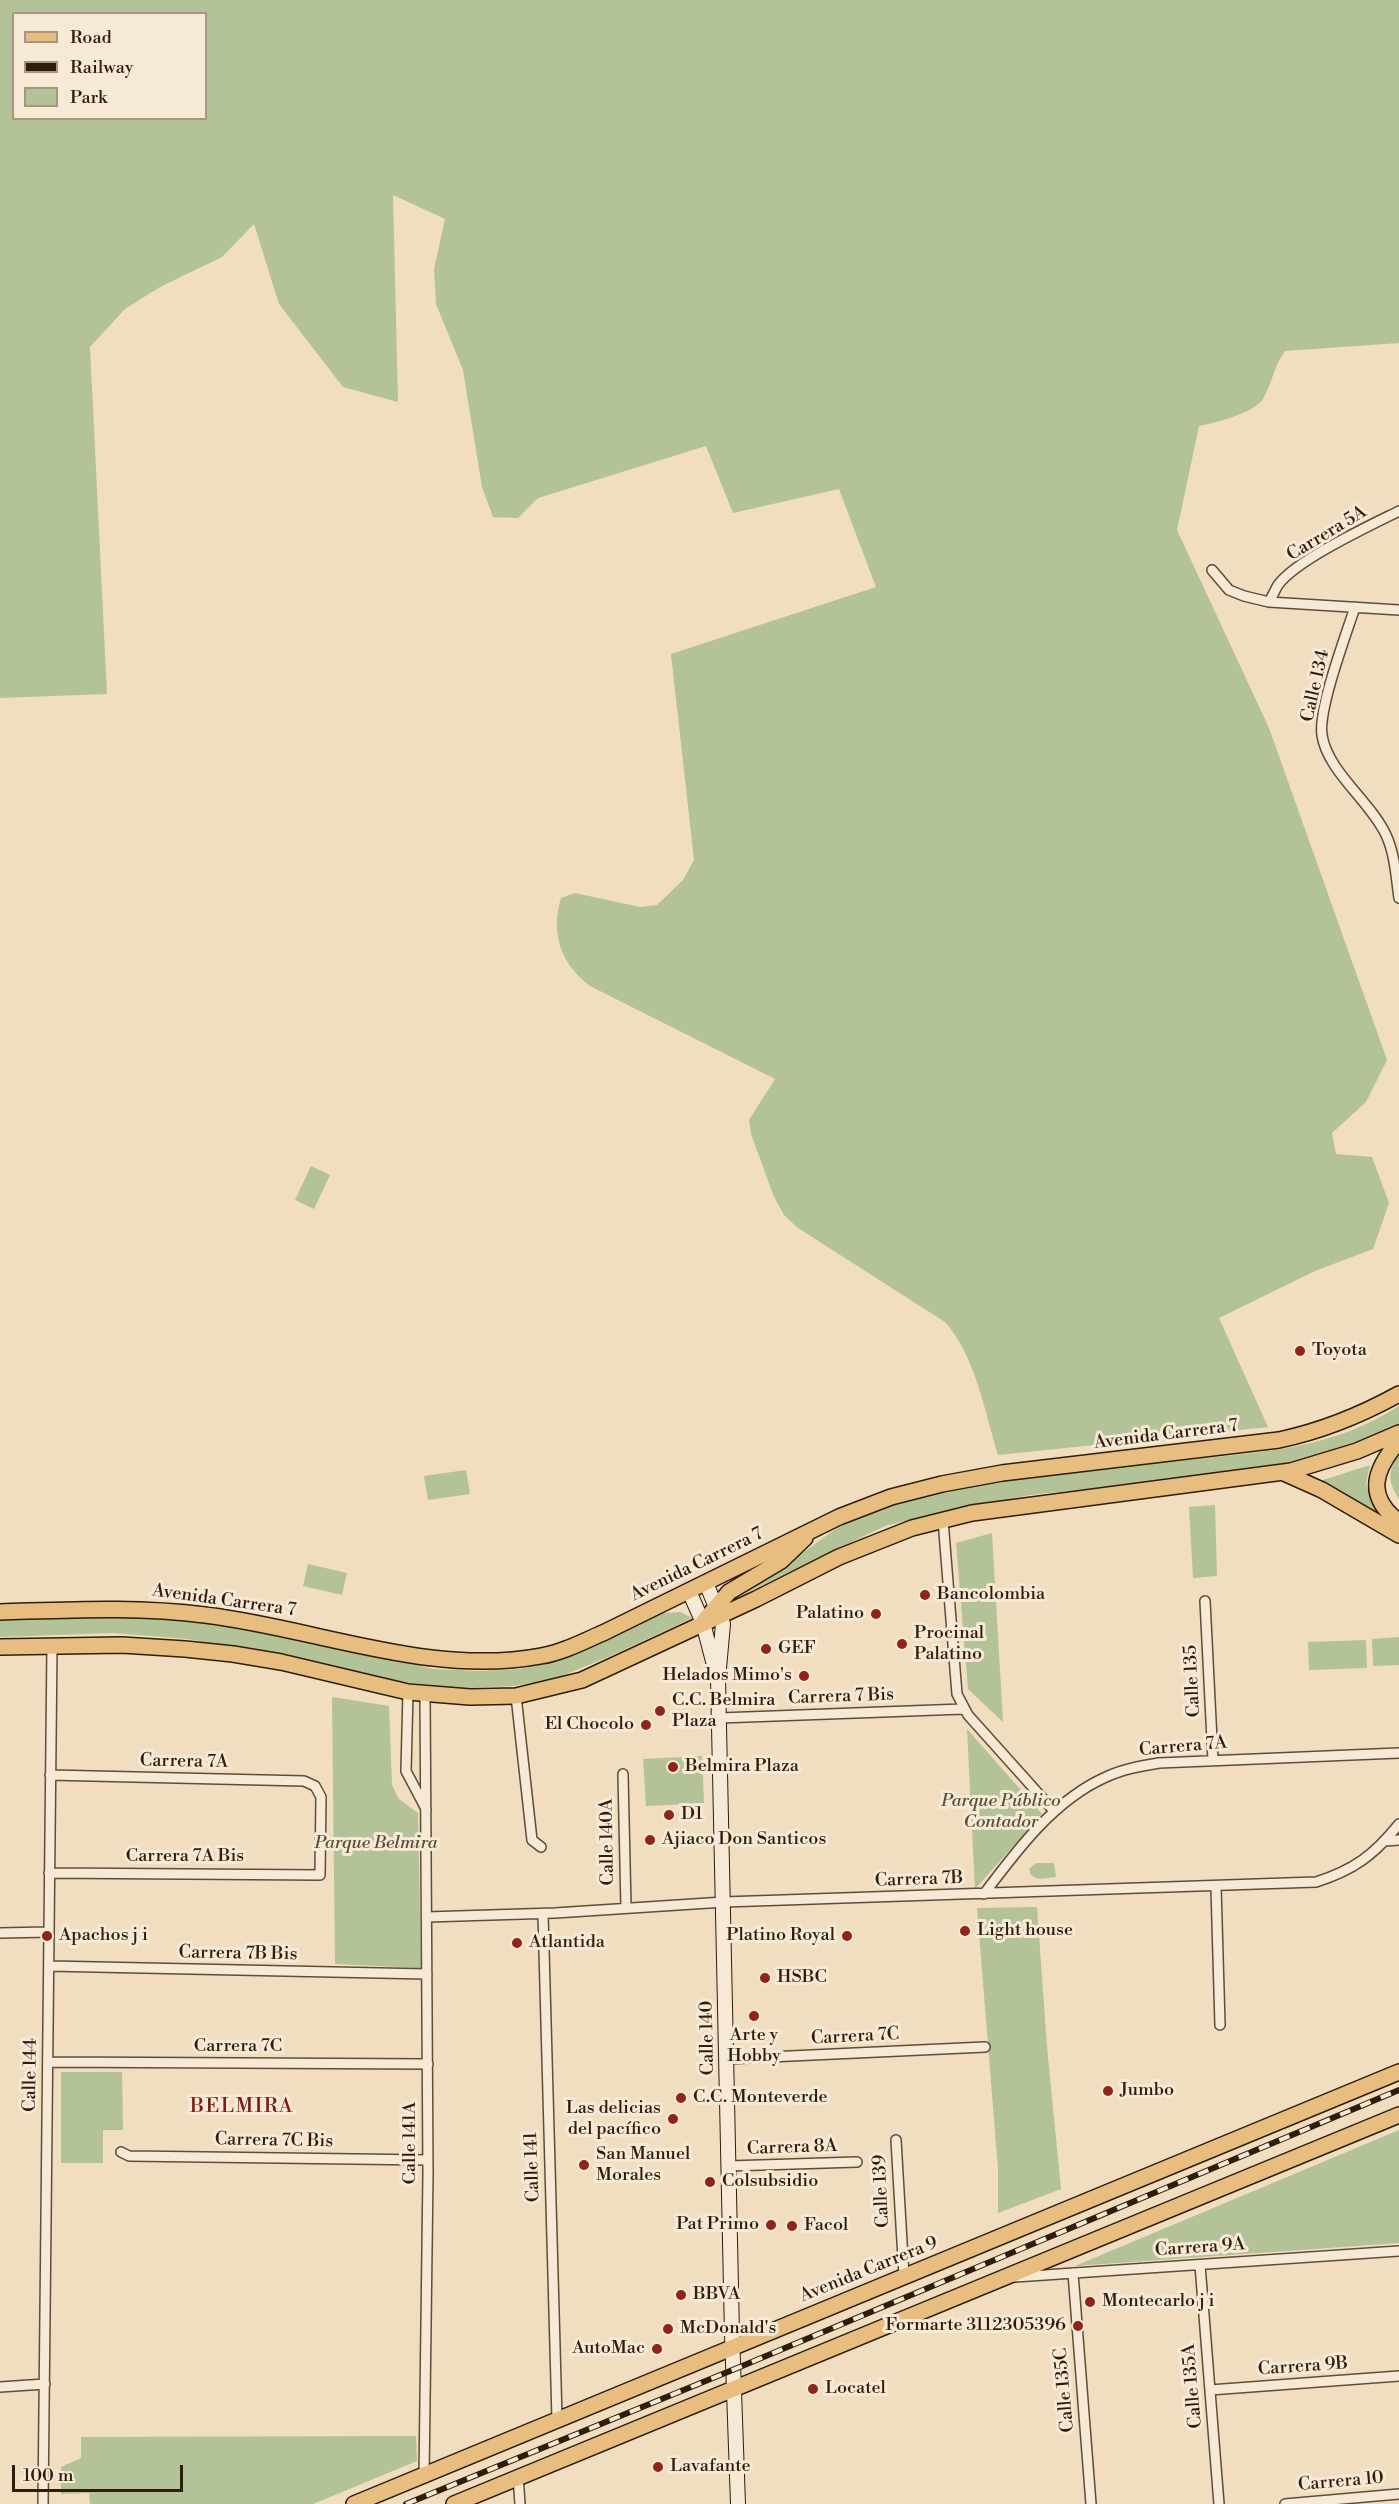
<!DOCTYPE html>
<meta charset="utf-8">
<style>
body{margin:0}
#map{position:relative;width:1399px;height:2504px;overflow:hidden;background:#f1ddbf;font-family:"Libre Bodoni",serif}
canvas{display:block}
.legend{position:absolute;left:12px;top:12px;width:195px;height:108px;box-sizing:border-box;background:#f6e9d5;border:2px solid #a69785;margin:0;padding:8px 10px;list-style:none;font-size:18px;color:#2f1d0c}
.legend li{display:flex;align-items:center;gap:12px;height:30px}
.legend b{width:30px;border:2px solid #a69785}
.scale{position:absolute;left:12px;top:2465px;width:171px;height:27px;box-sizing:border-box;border:3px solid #2f1d0c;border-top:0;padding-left:8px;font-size:18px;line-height:21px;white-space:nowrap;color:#2f1d0c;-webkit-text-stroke:4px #f6e9d5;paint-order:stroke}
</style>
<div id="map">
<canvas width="1399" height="2504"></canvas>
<ul class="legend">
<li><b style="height:8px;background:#e8be80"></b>Road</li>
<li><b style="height:8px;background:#2f1d0c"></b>Railway</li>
<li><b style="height:16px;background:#b3c297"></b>Park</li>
</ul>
<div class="scale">100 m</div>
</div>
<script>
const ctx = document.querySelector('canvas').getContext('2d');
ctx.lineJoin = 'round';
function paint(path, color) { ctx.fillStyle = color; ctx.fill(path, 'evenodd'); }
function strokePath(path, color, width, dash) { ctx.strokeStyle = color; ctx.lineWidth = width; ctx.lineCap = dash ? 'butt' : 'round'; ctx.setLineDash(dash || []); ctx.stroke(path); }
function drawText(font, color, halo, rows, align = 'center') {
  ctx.font = font + ' "Libre Bodoni",serif'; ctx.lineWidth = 6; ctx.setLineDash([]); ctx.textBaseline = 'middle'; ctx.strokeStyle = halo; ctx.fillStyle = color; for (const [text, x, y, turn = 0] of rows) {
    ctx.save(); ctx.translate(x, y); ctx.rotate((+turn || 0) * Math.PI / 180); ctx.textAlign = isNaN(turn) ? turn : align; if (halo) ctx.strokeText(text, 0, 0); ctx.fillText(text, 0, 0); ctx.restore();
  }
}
const green = new Path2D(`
 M0 0H1399V343L1285 351C1274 366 1272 383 1263 399 1254 413 1215 423 1199 426L1177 530 1269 728 1387 1060 1366 1102 1332 1133 1336 1154 1372 1157 1389 1203 1373 1249 1315 1271 1219 1318 1268 1427 998 1455C985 1412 975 1355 945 1322L798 1228 784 1215 774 1197 751 1134 749 1120 775 1079 590 986C561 964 550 933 561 898L575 893 640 907 657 905 683 880 694 860 671 654 876 587 839 489 733 513 706 446 538 498 518 518 493 517 482 487 463 370 436 304 434 269 445 219 393 195 398 402 343 387 279 304 254 224 222 257 160 287 125 309 90 347 107 694 0 698ZM14 14H206V118H14Z
 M311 1166 330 1175 314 1209 295 1200Z
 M1399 1406V1426L1380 1436 1294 1464 1194 1478 1030 1495 933 1514 885 1526 729 1601 735 1595C758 1581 782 1568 804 1552 816 1544 828 1533 841 1526 876 1506 935 1493 975 1486 1048 1473 1122 1467 1196 1459 1271 1451 1333 1448 1399 1406Z
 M1399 1454V1499C1387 1480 1388 1472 1399 1454Z
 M1370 1465 1366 1484 1378 1516 1320 1481Z
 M466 1470 470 1494 428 1500 424 1476Z
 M1215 1505 1217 1576 1193 1578 1189 1507Z
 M992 1533 1003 1722 968 1689 956 1543Z
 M308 1564 347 1573 342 1595 303 1586Z
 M681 1612 692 1618 606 1658 549 1681 513 1686 464 1688 402 1682 268 1653 187 1639 114 1633 0 1637V1619L109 1616 194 1620 291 1637 434 1669 480 1671 519 1669 555 1662 595 1646 662 1613Z
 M1399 1637V1665L1373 1666 1372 1639Z
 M1366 1640 1367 1668 1309 1670 1308 1642Z
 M332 1697 389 1706 392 1785 399 1799 418 1813 421 1968 335 1964Z
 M967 1729 1042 1814 975 1889Z
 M702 1756 704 1803 646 1806 643 1759Z
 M1036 1863H1054L1056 1877 1038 1879 1031 1875 1029 1869Z
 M1037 1907 1047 2047 1061 2189 998 2213V2169L977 1908Z
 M61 2072H122L123 2130H103V2163H61Z
 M1399 2130V2243L1075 2266Z
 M416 2436 417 2461 313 2504H90L89 2493 61 2494V2467L81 2458V2437Z`);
const street = new Path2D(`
 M1212 570 1229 590 1244 596 1269 602 1399 610
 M1269 602C1272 597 1275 590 1278 585 1296 560 1369 526 1399 511
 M1355 607C1346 635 1318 709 1322 735 1327 771 1371 802 1386 835 1395 854 1396 877 1399 898
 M943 1520 957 1694 968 1715 1054 1811
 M1205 1601 1213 1760
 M408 1692 406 1771 426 1809
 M516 1696 532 1840 541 1847
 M720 1718 963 1709
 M623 1774 626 1908
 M1385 1841 1399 1840
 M49 1873 320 1875 321 1797 315 1786 304 1781 50 1775
 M1216 1887 1220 2025
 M984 1894C1017 1850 1054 1800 1106 1777 1123 1769 1141 1766 1159 1763L1399 1753
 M543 1914 557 2419
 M427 1917 555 1913 724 1902 1316 1882C1354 1870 1374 1855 1399 1824
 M0 1933 49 1932
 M49 1966 427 1974
 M726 2059 985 2047
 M48 2062 428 2064
 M896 2140 904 2276
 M121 2152 129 2156 428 2160
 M729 2166 857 2162
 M1200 2265 1219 2504
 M1073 2273 1091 2504
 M1015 2277 1399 2251
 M0 2387 45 2384
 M1210 2390 1399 2376
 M424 2476 428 2173 425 1694
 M518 2476 520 2504
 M43 2504 52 1646
 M1285 2504 1399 2494`);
const secondary = new Path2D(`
 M706 1583 723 1624 718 1679 732 2334 738 2504
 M689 1591 703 1623 715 1669`);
const primary = new Path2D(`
 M1399 1441C1374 1470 1365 1496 1399 1522
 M1284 1473 1322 1490 1399 1535
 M0 1612C69 1610 136 1606 205 1615 315 1628 429 1677 541 1656 564 1652 584 1641 605 1632L839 1517 891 1497 942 1484 1002 1473 1279 1440C1322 1431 1361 1415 1399 1394
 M704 1621 729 1592 781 1561 805 1538
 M0 1647 122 1645 185 1649 233 1654 281 1662 408 1692 470 1697 516 1696 582 1680 756 1599 839 1557 912 1528 972 1513 1291 1471 1357 1451 1399 1433
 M354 2504 1399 2072
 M454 2504 1399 2115`);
const rail = new Path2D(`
 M406 2504 747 2364 1399 2090`);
const markers = [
 [1300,1351,6,"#8f2418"],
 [925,1595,6,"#8f2418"],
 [876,1614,6,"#8f2418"],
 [902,1644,6,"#8f2418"],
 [766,1649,6,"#8f2418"],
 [804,1676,6,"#8f2418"],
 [660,1711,6,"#8f2418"],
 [646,1725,6,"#8f2418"],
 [673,1767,6,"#8f2418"],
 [669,1815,6,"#8f2418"],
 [650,1840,6,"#8f2418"],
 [965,1931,6,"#8f2418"],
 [47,1936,6,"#8f2418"],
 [847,1936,6,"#8f2418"],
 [517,1943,6,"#8f2418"],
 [765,1978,6,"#8f2418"],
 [754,2016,6,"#8f2418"],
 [1108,2091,6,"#8f2418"],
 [681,2098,6,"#8f2418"],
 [673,2119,6,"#8f2418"],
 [584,2165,6,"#8f2418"],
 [710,2182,6,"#8f2418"],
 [771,2225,6,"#8f2418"],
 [792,2226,6,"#8f2418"],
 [681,2295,6,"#8f2418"],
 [1090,2302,6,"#8f2418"],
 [1078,2326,6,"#8f2418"],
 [668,2329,6,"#8f2418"],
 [657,2349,6,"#8f2418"],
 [813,2389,6,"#8f2418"],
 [658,2467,6,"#8f2418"]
];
const streetNames = [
 ["Carrera 5A",1327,534,-31],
 ["Calle 134",1316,686,-77],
 ["Avenida Carrera 7",1166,1435,-7],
 ["Avenida Carrera 7",697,1565,-26],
 ["Avenida Carrera 7",224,1601,8],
 ["Calle 135",1193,1681,-93],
 ["Carrera 7 Bis",841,1697,-2],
 ["Carrera 7A",1183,1747,-5],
 ["Carrera 7A",184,1762,1],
 ["Calle 140A",608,1842,-91],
 ["Carrera 7A Bis",185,1857],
 ["Carrera 7B",919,1880,-2],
 ["Carrera 7B Bis",238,1954,1],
 ["Carrera 7C",855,2037,-3],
 ["Calle 140",708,2038,-91],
 ["Carrera 7C",238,2047],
 ["Calle 144",31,2075,-89],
 ["Carrera 7C Bis",274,2141,1],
 ["Calle 141A",411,2143,-90],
 ["Carrera 8A",792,2148,-2],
 ["Calle 141",533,2167,-92],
 ["Calle 139",882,2191,-93],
 ["Carrera 9A",1200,2248,-4],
 ["Avenida Carrera 9",869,2270,-22],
 ["Carrera 9B",1303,2367,-4],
 ["Calle 135A",1193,2386,-95],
 ["Calle 135C",1065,2390,-95],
 ["Carrera 10",1341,2482,-5]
];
const poiNames = [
 ["Toyota",1312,1351],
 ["Bancolombia",937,1595],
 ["Palatino",864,1614,"right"],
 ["Procinal",914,1634],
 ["Palatino",914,1655],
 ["GEF",778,1649],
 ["Helados Mimo's",792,1676,"right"],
 ["C.C. Belmira",672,1701],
 ["Plaza",672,1722],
 ["El Chocolo",634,1725,"right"],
 ["Belmira Plaza",685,1767],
 ["D1",681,1815],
 ["Ajiaco Don Santicos",662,1840],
 ["Light house",977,1931],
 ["Apachos j i",59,1936],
 ["Platino Royal",835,1936,"right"],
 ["Atlantida",529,1943],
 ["HSBC",777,1978],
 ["Arte y",754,2036,"center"],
 ["Hobby",754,2057,"center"],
 ["Jumbo",1120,2091],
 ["C.C. Monteverde",693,2098],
 ["Las delicias",661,2109,"right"],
 ["del pacífico",661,2130,"right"],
 ["San Manuel",596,2155],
 ["Morales",596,2176],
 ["Colsubsidio",722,2182],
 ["Pat Primo",759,2225,"right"],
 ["Facol",804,2226],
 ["BBVA",693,2295],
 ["Montecarlo j i",1102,2302],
 ["Formarte 3112305396",1066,2326,"right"],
 ["McDonald's",680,2329],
 ["AutoMac",645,2349,"right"],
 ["Locatel",825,2389],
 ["Lavafante",670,2467]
];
const parkNames = [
 ["Parque Público",1001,1802],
 ["Contador",1001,1823],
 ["Parque Belmira",376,1844]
];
const neighbourhoodNames = [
 ["BELMIRA",242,2107]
];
paint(green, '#b3c297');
strokePath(street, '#604d39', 12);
strokePath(secondary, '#2f1d0c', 16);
strokePath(primary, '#2f1d0c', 18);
strokePath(street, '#f6e9d5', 9);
strokePath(secondary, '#f6e9d5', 14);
strokePath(primary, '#e8be80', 15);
strokePath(rail, '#2f1d0c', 6);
strokePath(rail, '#f6e9d5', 4, [11]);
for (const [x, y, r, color] of markers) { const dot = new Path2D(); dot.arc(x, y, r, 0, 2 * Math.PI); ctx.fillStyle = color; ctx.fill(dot); strokePath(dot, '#f6e9d5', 2); }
drawText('18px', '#2f1d0c', '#f6e9d5', streetNames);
drawText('18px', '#2f1d0c', '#f6e9d5', poiNames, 'left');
drawText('italic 18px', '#574f36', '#f6e9d5', parkNames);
ctx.letterSpacing = '1.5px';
drawText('20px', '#7a1f14', '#f6e9d5', neighbourhoodNames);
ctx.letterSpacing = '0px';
</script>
